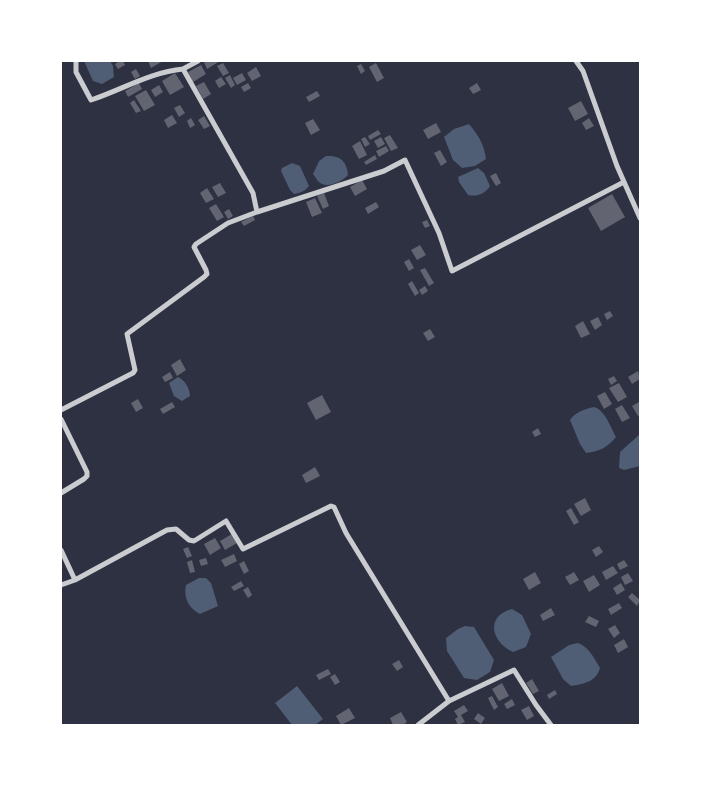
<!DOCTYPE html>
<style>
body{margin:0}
#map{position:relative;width:701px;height:786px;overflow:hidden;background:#2d3142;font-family:"IBM Plex Sans",sans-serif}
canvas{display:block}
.frame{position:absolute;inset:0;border:62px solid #fff;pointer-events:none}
</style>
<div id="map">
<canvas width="701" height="786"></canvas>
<div class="frame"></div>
</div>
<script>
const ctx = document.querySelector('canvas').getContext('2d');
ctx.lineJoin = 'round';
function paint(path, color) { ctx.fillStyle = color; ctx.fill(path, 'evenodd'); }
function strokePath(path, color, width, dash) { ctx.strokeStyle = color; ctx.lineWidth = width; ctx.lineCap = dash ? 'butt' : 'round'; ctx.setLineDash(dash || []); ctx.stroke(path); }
const water = new Path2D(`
 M84 61H110L113 66 114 77 102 84 93 81Z
 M469 124C479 136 484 144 486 159L475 166 462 168 453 160 444 137 454 129Z
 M326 156C340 155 347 161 348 175 342 182 325 190 318 181 316 179 315 176 313 174L319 161Z
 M292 163 300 166 309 186C305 191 301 193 294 194L290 190 281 171 282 168Z
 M478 168 484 173 490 186C485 194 477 197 468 195L459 182 458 177Z
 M178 377C185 380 190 389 190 396L182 401 174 396 169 383Z
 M594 407C605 410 611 428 616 437 607 448 600 451 586 453L580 444 570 420C575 412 585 409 594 407Z
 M640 434V466L624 470 619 468 620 452Z
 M199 578H206L211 583 218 606 200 614C189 609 183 597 186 585Z
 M512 609 522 615 531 634 526 647 513 652C491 642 485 616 512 609Z
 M465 626 474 627 494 660 490 672 477 680 464 678 447 651 446 638 458 629Z
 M578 643C589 647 594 658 600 668 596 682 584 684 571 686L563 679 551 657 569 645Z
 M297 686 323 719 315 725H292L275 703Z`);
const building = new Path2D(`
 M120 61H123L125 65 118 69 115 64Z
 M148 61H163L151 68Z
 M206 61H220L207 69 204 62Z
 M223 63 229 73 223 76 217 66Z
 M376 63 384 78 377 82 369 67Z
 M361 64 365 71 361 74 357 66Z
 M201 65 206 74 193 82 188 72Z
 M256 67 261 76 252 81 247 73Z
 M136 69 140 76 135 79 131 72Z
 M175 73 184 87 170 95 162 81Z
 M242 73 246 80 237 85 233 78Z
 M230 75 235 85 231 88 225 78Z
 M221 77 226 84 219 88 215 81Z
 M204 82 211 94 203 99 196 86Z
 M139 83 142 89 128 97 125 91Z
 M248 83 251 88 244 92 241 87Z
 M477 83 481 90 473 94 469 88Z
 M159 85 163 92 155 97 151 90Z
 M146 90 155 105 144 111 135 96Z
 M317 91 320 96 309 102 306 97Z
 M134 100 141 111 136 113 130 103Z
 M581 101 588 114 575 121 568 108Z
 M180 105 185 113 179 117 174 108Z
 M172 115 177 123 168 128 164 120Z
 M204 116 210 126 204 129 198 120Z
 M191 118 195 125 190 128 187 121Z
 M589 118 594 126 586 130 582 123Z
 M313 119 320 130 311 135 305 123Z
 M436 123 441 132 428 139 423 130Z
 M378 130 381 134 370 140 368 136Z
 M390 135 398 148 391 151 384 138Z
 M365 137 370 144 365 147 361 139Z
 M381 137 385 144 378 148 374 141Z
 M360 141 367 155 359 159 352 146Z
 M386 146 389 151 379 157 376 151Z
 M440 150 447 162 441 166 434 153Z
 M375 155 377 159 366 165 364 162Z
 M496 173 501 183 496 186 490 176Z
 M362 180 367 189 355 196 350 187Z
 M220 183 226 193 218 197 212 187Z
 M207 188 214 199 206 203 200 193Z
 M324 193 329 206 323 209 317 196Z
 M612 194 625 217 601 231 588 208Z
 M315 198 322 213 312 217 306 202Z
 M376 202 379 207 368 214 365 208Z
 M216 204 224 217 217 221 209 208Z
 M229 209 233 216 228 219 224 212Z
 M253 216 255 220 244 226 241 222Z
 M427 220 430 226 425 228 422 222Z
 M420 245 426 255 417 260 411 250Z
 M409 259 414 268 409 271 404 262Z
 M425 268 434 283 429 286 420 270Z
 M412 281 419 293 415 296 408 284Z
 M425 286 428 291 422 295 419 290Z
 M610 311 613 316 607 320 604 314Z
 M598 317 602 325 595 330 590 321Z
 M583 321 590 334 581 338 575 326Z
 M430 329 435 337 428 341 423 333Z
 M180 359 186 370 177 376 171 365Z
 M638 371 640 379 632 384 628 377Z
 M170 372 173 378 165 382 162 377Z
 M614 376 617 381 611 385 608 379Z
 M619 383 627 397 618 402 609 388Z
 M605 392 612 404 604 409 597 396Z
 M322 395 331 412 316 420 307 403Z
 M138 399 143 408 136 412 131 403Z
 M172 402 175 407 163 414 160 409Z
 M639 402 640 415 638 416 632 406Z
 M622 405 630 418 622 422 615 409Z
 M538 428 541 434 535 437 532 432Z
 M315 467 320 476 306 483 302 475Z
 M585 498 591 510 581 516 574 504Z
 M571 508 579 522 574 525 566 511Z
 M232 534 237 543 225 550 220 541Z
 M215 538 221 548 210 555 204 544Z
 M599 546 603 552 596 557 592 550Z
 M188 547 192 556 187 558 183 549Z
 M234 554 237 561 225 567 221 560Z
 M206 558 208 564 201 566 199 560Z
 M192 560 195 572 190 573 187 562Z
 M624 560 628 566 620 570 617 564Z
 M244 561 249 571 244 574 239 564Z
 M613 566 618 573 606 580 602 572Z
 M535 572 541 583 529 590 523 579Z
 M574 572 579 580 570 585 565 577Z
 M628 573 633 581 625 585 621 577Z
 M594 575 600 585 589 592 583 581Z
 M241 581 244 586 234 591 231 587Z
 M621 583 625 590 617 595 613 588Z
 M248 587 252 595 248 598 243 590Z
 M632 593 640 600 637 606 628 597Z
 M619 603 622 608 611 615 608 609Z
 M551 608 555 615 543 621 540 615Z
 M589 616 599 621 596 627 585 622Z
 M615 625 620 633 614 638 608 629Z
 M624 639 628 647 618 653 614 645Z
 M399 660 403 667 397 671 392 664Z
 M328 669 331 674 319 680 316 675Z
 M335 674 340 682 335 685 330 677Z
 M532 679 539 691 533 694 526 683Z
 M502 683 509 696 499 701 492 689Z
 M555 690 557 694 549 699 547 695Z
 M492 696 498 707 494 710 488 698Z
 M512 699 515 705 507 709 504 704Z
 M464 705 468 711 461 715 465 722 458 725 455 719 458 717 454 711Z
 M529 706 534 716 527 720 521 710Z
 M349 708 355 718 341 725 336 716Z
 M401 712 407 722 403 725H393L390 718Z
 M478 713 485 718 481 724 474 719Z`);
const minor = new Path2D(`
 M76 61V72L91 100C121 90 151 72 183 69
 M198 61 183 69 253 193 257 212
 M576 61 583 71 617 166 640 218
 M61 410 133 373 135 370 127 334 204 277 207 274 206 270 194 247 196 244 228 223 257 212 384 171 405 160 439 233 452 271 624 182
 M61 419 87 472V476L84 479 61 493
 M61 550 75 580
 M61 585 75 580 167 530 176 529 189 540 194 541 226 521 243 549 331 506 334 507 346 533 449 701 514 670 536 705 551 725
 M418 725 449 701`);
paint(water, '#4f5d75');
paint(building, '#626471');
strokePath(minor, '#caccd0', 5);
</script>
